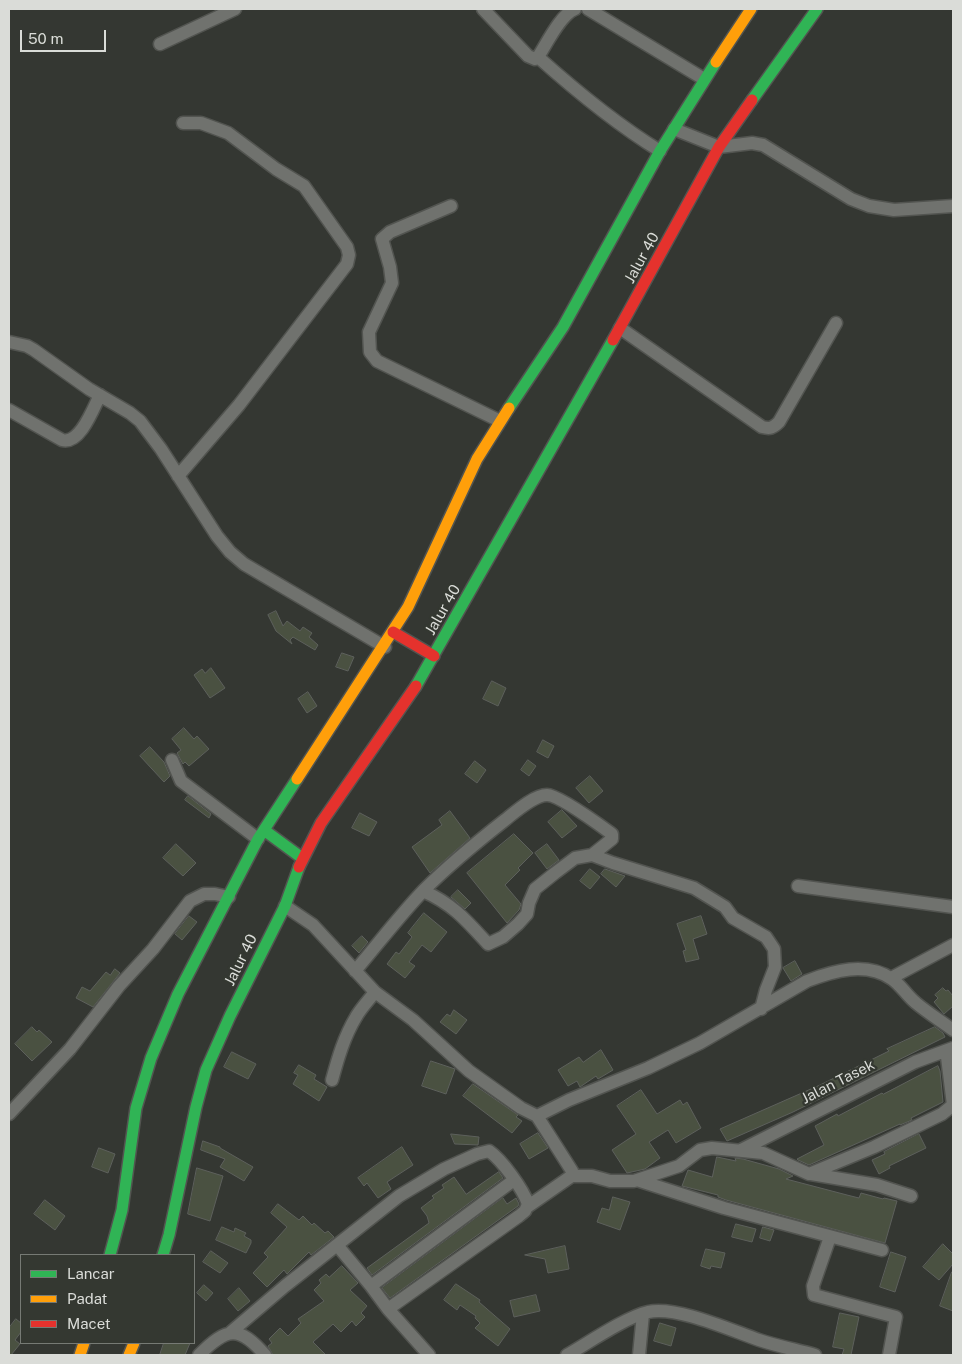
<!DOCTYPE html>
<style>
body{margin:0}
#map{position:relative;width:962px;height:1364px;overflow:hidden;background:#343732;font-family:"Public Sans",sans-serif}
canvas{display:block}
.frame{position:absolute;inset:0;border:10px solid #dadcd8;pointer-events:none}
.legend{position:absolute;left:20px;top:1254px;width:175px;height:90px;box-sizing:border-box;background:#343831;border:1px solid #767a74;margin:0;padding:6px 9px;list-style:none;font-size:15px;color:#dadcd8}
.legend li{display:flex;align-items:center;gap:10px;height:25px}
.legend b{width:25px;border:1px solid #767a74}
.scale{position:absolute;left:20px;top:30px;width:86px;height:22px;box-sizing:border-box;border:2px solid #dadcd8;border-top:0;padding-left:6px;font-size:15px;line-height:18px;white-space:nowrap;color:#dadcd8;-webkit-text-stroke:4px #343831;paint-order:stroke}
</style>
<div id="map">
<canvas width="962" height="1364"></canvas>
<div class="frame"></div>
<ul class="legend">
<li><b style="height:6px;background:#30b455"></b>Lancar</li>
<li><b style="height:6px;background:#ff9f0a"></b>Padat</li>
<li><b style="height:6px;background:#e5322d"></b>Macet</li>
</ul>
<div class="scale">50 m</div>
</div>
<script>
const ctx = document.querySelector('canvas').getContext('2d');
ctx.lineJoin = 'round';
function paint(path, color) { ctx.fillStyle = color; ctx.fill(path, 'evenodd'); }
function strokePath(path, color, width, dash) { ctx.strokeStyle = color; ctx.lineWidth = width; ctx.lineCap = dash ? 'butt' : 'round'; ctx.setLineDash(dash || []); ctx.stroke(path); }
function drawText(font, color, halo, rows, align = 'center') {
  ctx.font = font + ' "Public Sans",sans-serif'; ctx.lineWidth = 4.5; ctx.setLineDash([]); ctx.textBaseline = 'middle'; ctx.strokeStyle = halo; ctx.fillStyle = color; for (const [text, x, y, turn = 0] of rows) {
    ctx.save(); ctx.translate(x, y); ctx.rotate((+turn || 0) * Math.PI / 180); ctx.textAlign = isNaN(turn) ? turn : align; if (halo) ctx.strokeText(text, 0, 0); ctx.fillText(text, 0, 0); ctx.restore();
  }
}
const building = new Path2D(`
 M276 611 283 626 287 621 300 631 303 627 312 633 309 637 318 645 315 650 293 637 290 640 292 644 276 631 268 615Z
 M342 653 354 657 348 671 336 667Z
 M211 668 225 688 210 698 194 675 202 669 205 673Z
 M492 681 506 688 498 706 483 699Z
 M308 692 317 706 307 713 298 699Z
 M184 728 194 739 197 736 209 749 189 766 185 762 183 764 177 753 181 750 172 739Z
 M543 740 554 746 548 758 537 752Z
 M150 747 164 762 170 776 164 782 140 756Z
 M528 760 536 766 529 776 521 770Z
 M475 761 486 770 477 783 465 774Z
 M590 776 603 791 589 803 576 788Z
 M188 796 211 814 209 818 185 800Z
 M562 810 577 826 562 838 548 822Z
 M450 811 470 838 430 873 412 847 442 825 439 820Z
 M360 813 377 822 369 836 352 828Z
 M514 834 533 853 518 868 520 870 505 885 521 904 519 910 507 923 467 873Z
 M176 844 196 863 183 876 163 858Z
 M547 844 559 860 547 869 535 853Z
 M590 869 600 877 590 889 580 881Z
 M605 869 625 876 616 887 601 874Z
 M458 890 471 903 465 909 451 897Z
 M424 913 447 932 431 952 422 945 409 962 415 966 405 978 387 964 396 952 399 954 412 937 408 933Z
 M189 916 197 922 182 940 175 934Z
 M701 916 707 934 693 939 699 959 686 962 683 951 686 950 677 924Z
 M362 936 368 942 359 953 352 946Z
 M795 961 802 974 791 981 783 968Z
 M115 969 120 973 93 1007 76 998 82 987 90 991 106 972 110 975Z
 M943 988 946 991 948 990 953 996V1006L944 1014 934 1002 938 998 935 995Z
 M454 1010 467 1020 456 1034 440 1022 447 1014 450 1016Z
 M32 1027 37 1032 39 1030 52 1042 32 1061 15 1044Z
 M935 1027 943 1033 945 1037 793 1112 727 1141 720 1129 820 1085 889 1051 887 1049Z
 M601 1050 613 1070 598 1079 596 1076 580 1087 577 1081 568 1086 558 1070 579 1057 583 1062Z
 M232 1052 256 1064 248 1079 224 1067Z
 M431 1061 455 1069 446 1094 422 1086Z
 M299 1065 316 1075 314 1079 327 1087 319 1101 293 1084 298 1075 294 1073Z
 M938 1066 940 1071 943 1102 911 1118 912 1120 900 1125V1124L809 1165 798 1160 797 1159 824 1145 815 1126 837 1114 838 1116 882 1093 883 1094Z
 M473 1084 518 1115 516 1117 522 1121 512 1133 463 1096Z
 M641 1090 657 1114 680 1100 683 1105 687 1102 701 1128 676 1143 668 1130 649 1142 660 1158 645 1169 627 1173 612 1150 636 1134 617 1106Z
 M538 1133 548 1148 529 1159 520 1144Z
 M451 1134 479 1137 478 1145 455 1144Z
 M919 1134 926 1148 889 1166 890 1168 879 1174 872 1160 885 1154 884 1152Z
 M203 1141 220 1147V1148L253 1167 244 1181 220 1167 225 1159 201 1150Z
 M402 1147 413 1165 387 1182 391 1189 378 1198 367 1183 364 1186 358 1178Z
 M99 1148 115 1154 108 1173 92 1167Z
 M717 1157 736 1161 735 1158 743 1159 779 1169 793 1176 786 1179 847 1195 859 1198 861 1193 883 1199 884 1198 897 1201 885 1243 726 1200 718 1197V1195L682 1186 688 1170 712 1177Z
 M197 1168 223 1176 210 1221 188 1214Z
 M499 1172 503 1178 372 1275 367 1268 429 1223 427 1216 421 1208 434 1198 432 1196 444 1188 442 1185 454 1177 466 1194Z
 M613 1197 630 1202 620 1230 597 1222 602 1208 609 1210Z
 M503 1198 507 1204 516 1198 519 1204 518 1206 390 1298 382 1288Z
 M45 1200 65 1216 55 1230 34 1214Z
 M278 1204 299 1220 303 1216 312 1225 314 1223 325 1233 328 1231 334 1237 311 1255 309 1252 287 1274 284 1270 267 1287 253 1273 268 1257 264 1253 287 1227 271 1213Z
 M736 1224 756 1229 752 1242 732 1237Z
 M222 1227 234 1232 235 1228 246 1233 244 1236 251 1240V1243L246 1253 216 1240Z
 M763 1227 774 1230 770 1241 760 1238Z
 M943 1244 953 1254V1264L939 1280 923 1267Z
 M565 1246 569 1269 548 1273 545 1259 525 1255Z
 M706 1249 725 1253 721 1268 711 1266 710 1269 701 1266Z
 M211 1251 228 1263 220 1273 203 1262Z
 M891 1252 906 1257 895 1292 880 1287Z
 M342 1266 358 1283 350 1290 367 1306 361 1313 365 1317 356 1326 352 1321 341 1332 333 1324 313 1342 326 1355H273L268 1346 272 1343 269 1339 280 1328 288 1336 301 1323 298 1319 324 1301 314 1290 321 1283 319 1280 326 1274 329 1277Z
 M952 1272H953V1311L940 1306Z
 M456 1284 480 1300 479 1302 510 1329 498 1346 475 1328 480 1323 475 1318 476 1316 460 1305 457 1310 444 1300Z
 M204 1285 213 1293 206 1301 197 1293Z
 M239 1288 250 1301 238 1311 228 1299Z
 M536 1295 540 1311 514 1317 510 1301Z
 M840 1313 859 1317 851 1355H842L844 1349 833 1347Z
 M16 1319 21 1323V1332L15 1340 20 1344 11 1355H9V1328Z
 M660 1323 676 1328 671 1346 654 1341Z
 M164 1343H190L185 1355H160Z`);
const street = new Path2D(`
 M483 9 528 56 535 59 538 57C547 43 561 14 575 9
 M588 9 704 79
 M160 44 235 9
 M538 57C576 91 616 124 660 151
 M674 129 719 147 752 143 763 145 851 199 869 206 894 210 953 206
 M451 206 390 232 382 239 390 267 392 283 369 332 370 352 377 361 500 421
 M620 328 762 427C770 429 773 428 779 422L836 323
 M9 342 27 346 34 350 89 389 130 413 140 421 161 449 217 536 230 552 244 564 385 647
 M9 410 62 440C80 445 93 409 100 395
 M178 476 239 405 347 264 349 255 347 247 304 186 276 169 228 133 201 123H183
 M172 760 181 781 258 839
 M798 886 953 907
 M423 891C453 904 467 921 488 944L503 937 518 924 527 914 529 903 535 889 555 873 575 858 592 855 613 863 694 888 725 907 733 918 766 937 774 949 775 967 766 990 761 1009
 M285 906 313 925 375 992 413 1020 469 1071 521 1108 537 1116 569 1100 648 1068 700 1043 807 981C833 971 866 961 892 979 901 985 907 996 916 1003 928 1013 941 1021 953 1030
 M355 971C378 944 400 915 424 890 449 865 477 842 505 820 515 812 534 795 547 795 559 795 601 826 612 834V839L592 855
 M891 978 953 945
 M332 1080C338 1058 344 1037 356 1017 361 1008 369 1000 375 992
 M9 1114 70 1049 119 986 153 949 190 901 204 894H215L229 897
 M741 1150 915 1062 953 1048
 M811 1174 877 1185 911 1196
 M572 1176H592L610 1181H634L679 1166 700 1150 712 1148 763 1153 809 1174 874 1147 942 1114 953 1105 947 1057 953 1049
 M637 1180 724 1208 882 1250
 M527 1207 573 1175 572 1171 537 1116
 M830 1237 813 1286 814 1295 896 1317 889 1355
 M337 1245 371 1286 388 1309 429 1355
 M371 1286 514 1180
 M231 1332 285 1286 399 1196 444 1169 477 1154 489 1151C502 1160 523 1189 528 1204L525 1211 519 1216 388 1309
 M199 1355C227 1327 239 1325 265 1355
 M567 1355C588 1343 626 1317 648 1312 678 1306 730 1330 759 1340 777 1346 797 1350 815 1355
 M639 1355 643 1314`);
const fast = new Path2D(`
 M752 100 817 9
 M509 408 563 327 660 151 716 62
 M416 686 613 340
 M264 830 302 858
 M110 1255 122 1210 136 1108 151 1058 178 994 258 839 297 779
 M163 1255 169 1235 196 1107 206 1070 230 1016 285 906 299 867`);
const slow = new Path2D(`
 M716 62 751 9
 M297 779 408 607 477 459 509 408
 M80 1355 84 1343
 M129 1355 134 1343`);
const jam = new Path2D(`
 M613 340 719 147 752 100
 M393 632 434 656
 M299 867 321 823 416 686`);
const streetNames = [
 ["Jalur 40",642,258,-61],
 ["Jalur 40",443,610,-60],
 ["Jalur 40",241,960,-64],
 ["Jalan Tasek",838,1082,-27]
];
paint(building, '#4a5141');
strokePath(building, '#5d605c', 1);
strokePath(street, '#525450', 15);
strokePath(fast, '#525450', 14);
strokePath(slow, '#525450', 14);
strokePath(jam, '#525450', 14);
strokePath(street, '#70726e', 12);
strokePath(fast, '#30b455', 11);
strokePath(slow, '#ff9f0a', 11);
strokePath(jam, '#e5322d', 11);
drawText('15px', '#dadcd8', '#343831', streetNames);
</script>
